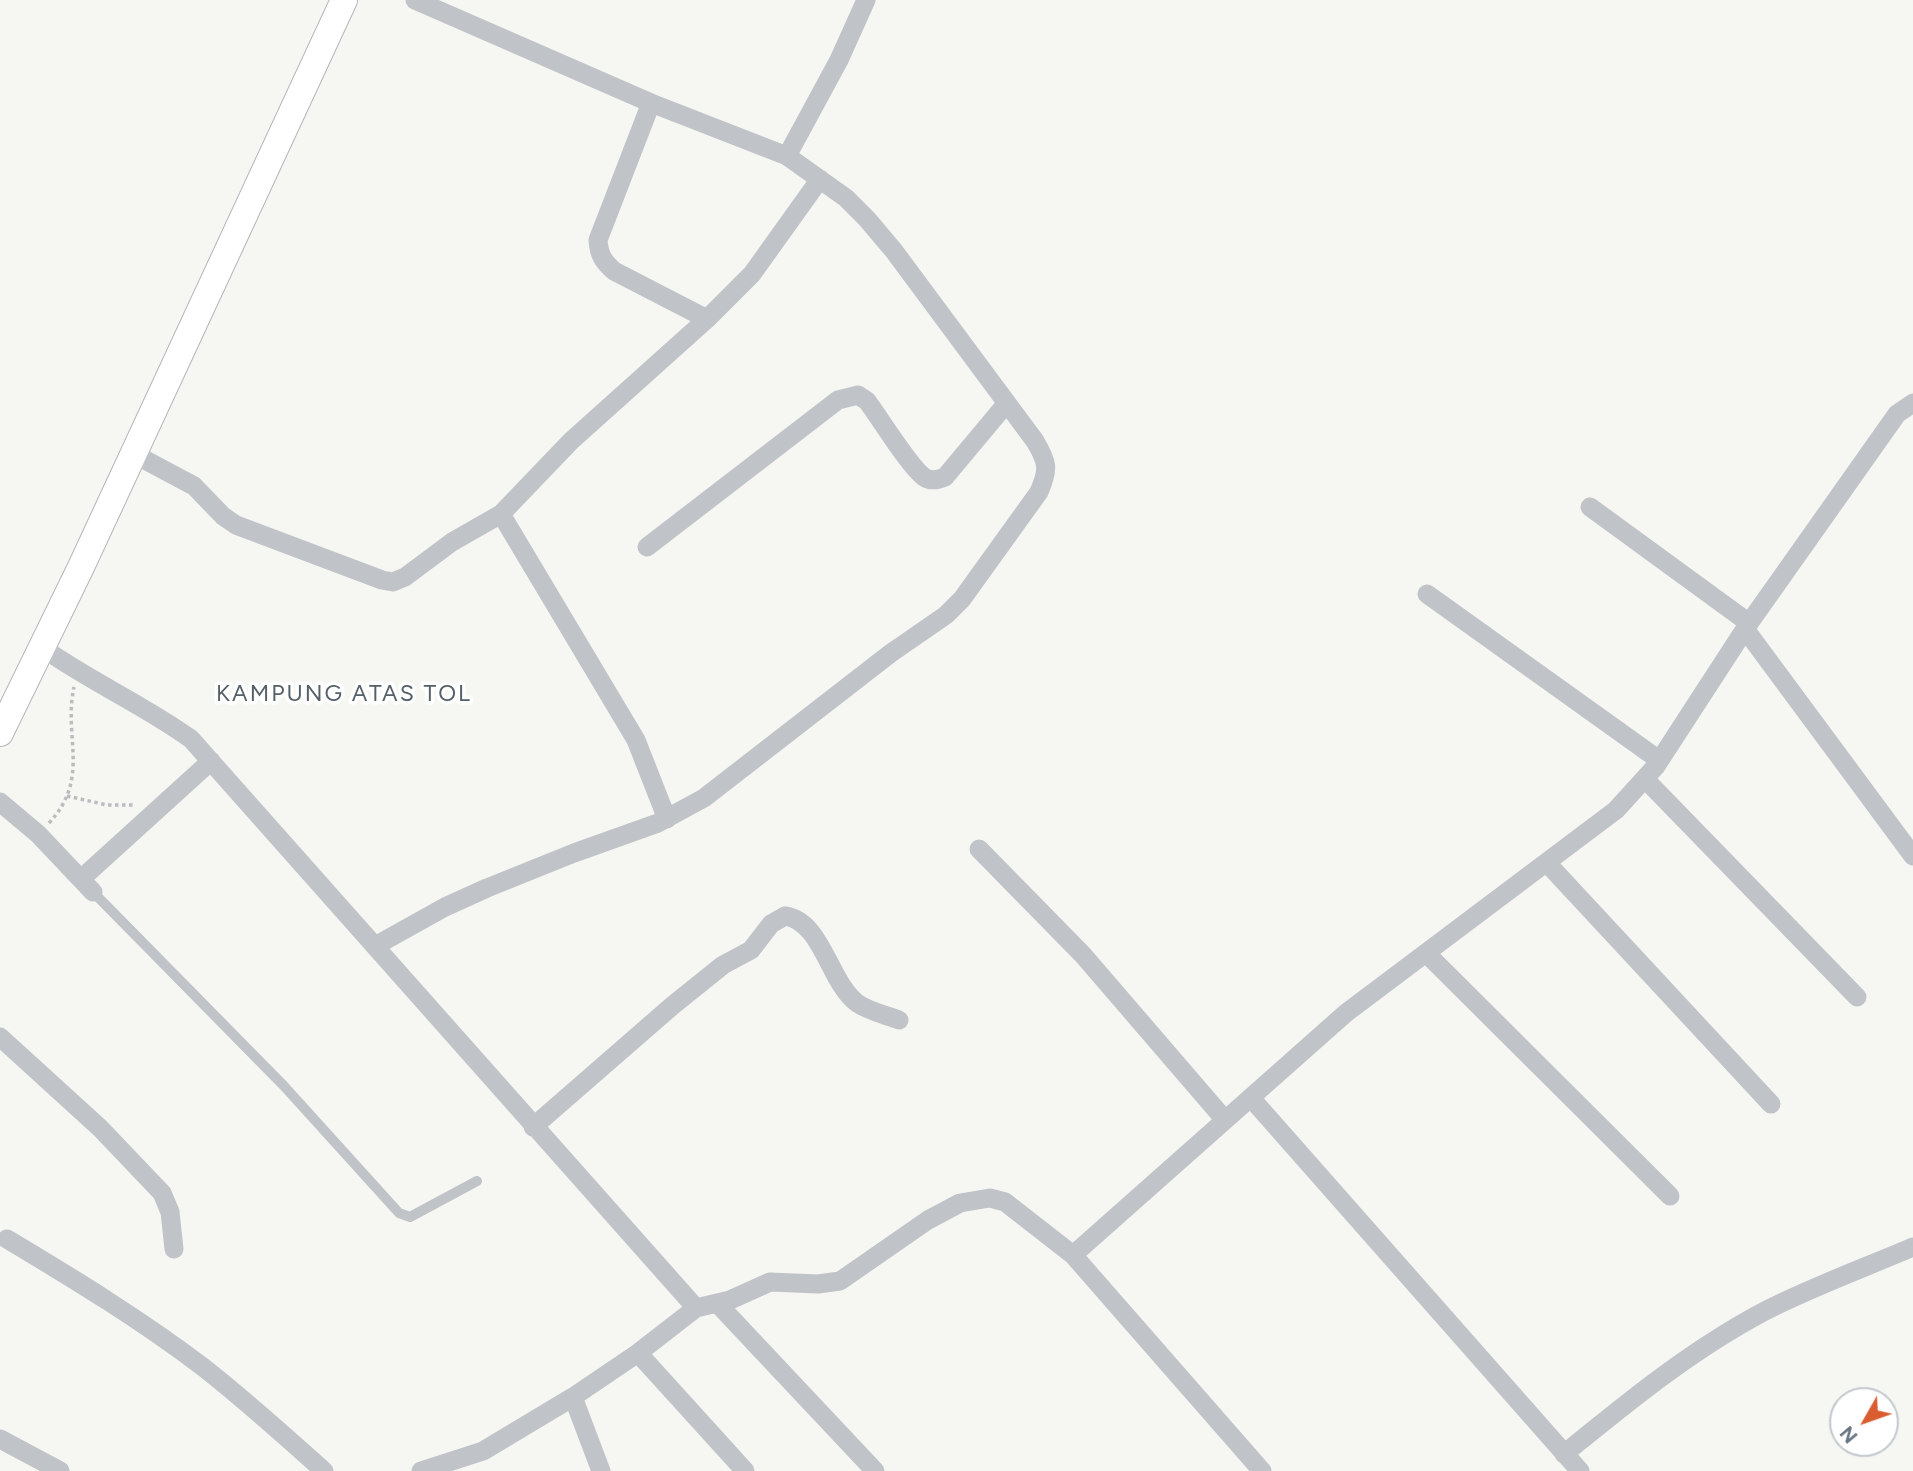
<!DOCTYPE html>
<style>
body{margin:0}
#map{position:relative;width:1913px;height:1471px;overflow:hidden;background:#f6f6f3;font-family:Figtree,sans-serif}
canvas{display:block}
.north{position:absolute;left:1829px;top:1387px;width:70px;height:70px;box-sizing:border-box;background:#fff;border:2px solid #c2c8cd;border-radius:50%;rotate:230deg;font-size:19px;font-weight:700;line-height:28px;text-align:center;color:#677583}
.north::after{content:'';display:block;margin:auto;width:24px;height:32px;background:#d95d31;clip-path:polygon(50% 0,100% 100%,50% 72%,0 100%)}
</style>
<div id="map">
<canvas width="1913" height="1471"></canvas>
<div class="north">N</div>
</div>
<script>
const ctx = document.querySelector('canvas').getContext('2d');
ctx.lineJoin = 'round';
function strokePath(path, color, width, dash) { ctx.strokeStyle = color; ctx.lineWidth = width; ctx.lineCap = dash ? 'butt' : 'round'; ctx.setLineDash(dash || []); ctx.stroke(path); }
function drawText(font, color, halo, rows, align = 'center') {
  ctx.font = font + ' Figtree,sans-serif'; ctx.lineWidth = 7; ctx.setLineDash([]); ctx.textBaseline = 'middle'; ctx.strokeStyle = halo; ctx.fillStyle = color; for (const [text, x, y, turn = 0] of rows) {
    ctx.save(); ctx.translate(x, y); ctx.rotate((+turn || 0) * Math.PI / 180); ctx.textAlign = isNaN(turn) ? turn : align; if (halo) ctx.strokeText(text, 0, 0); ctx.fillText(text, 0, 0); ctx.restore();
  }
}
const path = new Path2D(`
 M67 796 107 805H135
 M49 823C91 778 63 737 74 687`);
const lane = new Path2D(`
 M93 892 284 1086 399 1213 410 1217 477 1181`);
const street = new Path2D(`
 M415 0 651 103 787 156 839 60 866 0
 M651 103 598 240C599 255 603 261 614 271L707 319
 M134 454 194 486 223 516 236 525 382 580 393 582 405 577 452 542 501 514 571 441 707 319 752 274 820 179
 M1590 507 1749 623
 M501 514 636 740 667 819
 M647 547 838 400 858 395 867 401C880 418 909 466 924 477 931 482 938 480 945 477L1006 404
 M1427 594 1659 760
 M1745 629 1913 856
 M43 648C91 682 144 705 191 739L696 1308
 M1645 779 1857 997
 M0 802 38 834 93 892
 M979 849 1083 955 1225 1120
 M1547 863 1771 1104
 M81 879 211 761
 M375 946 445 907 487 888 574 853 658 823 704 798 891 653 946 615 962 599 1039 492C1049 469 1048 463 1035 441L894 251 867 219 846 198 787 156
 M1426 953 1670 1196
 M0 1037 100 1128 162 1193 170 1212 174 1249
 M1251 1098 1580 1471
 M533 1127 672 1006 723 965 751 950 771 924 785 916C822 921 829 982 857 1003 868 1011 886 1015 899 1020
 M7 1239C74 1279 141 1320 203 1367 245 1400 284 1435 324 1471
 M1073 1255 1262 1471
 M717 1303 875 1471
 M638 1353 745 1471
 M573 1397 601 1471
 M0 1439 60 1471
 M1564 1454C1628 1402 1691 1350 1765 1311 1812 1287 1864 1268 1913 1247
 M421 1471 483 1451 573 1397 638 1353 696 1308 730 1300 770 1282 818 1284 840 1281 928 1220 960 1203 990 1198 1005 1202 1073 1255 1346 1013 1616 810 1656 766 1745 629 1897 414 1913 403`);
const secondary = new Path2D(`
 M0 733 81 567 344 0`);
const neighbourhoodNames = [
 ["KAMPUNG ATAS TOL",344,694]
];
strokePath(secondary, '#b2b7bc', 28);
strokePath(path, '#babcbf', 3.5, [3.5, 3.5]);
strokePath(lane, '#c0c3c7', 10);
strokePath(street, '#c0c3c7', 19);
strokePath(secondary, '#fff', 26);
ctx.letterSpacing = '2px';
drawText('23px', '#545f68', '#fff', neighbourhoodNames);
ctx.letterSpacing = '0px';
</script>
